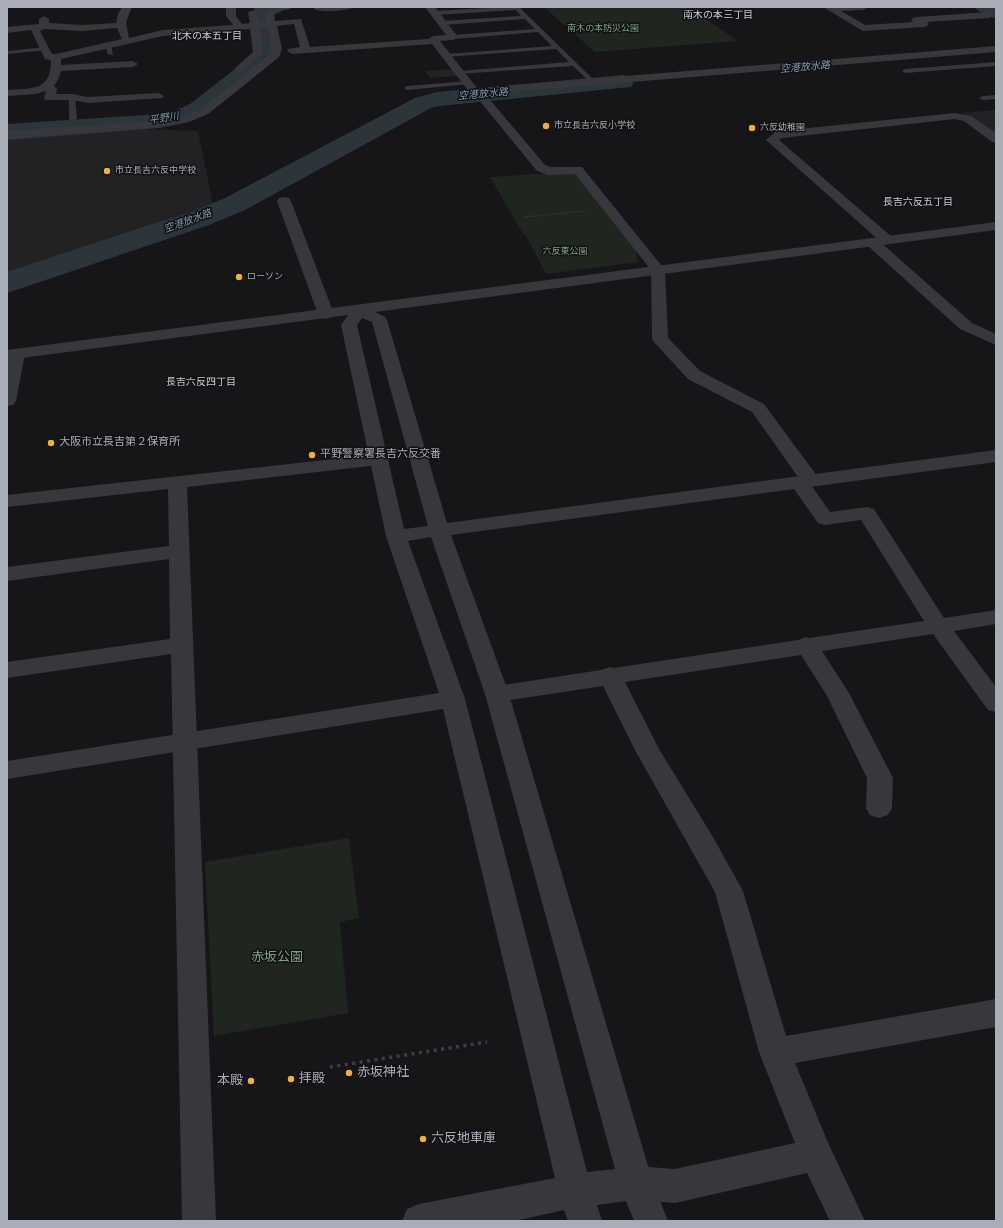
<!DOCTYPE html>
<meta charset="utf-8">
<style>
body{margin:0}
#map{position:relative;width:1003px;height:1228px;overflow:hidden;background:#161618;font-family:"Source Sans 3",sans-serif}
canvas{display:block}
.frame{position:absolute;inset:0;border:8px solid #a8adb8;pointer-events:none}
</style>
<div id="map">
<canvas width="1003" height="1228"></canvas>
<div class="frame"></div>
</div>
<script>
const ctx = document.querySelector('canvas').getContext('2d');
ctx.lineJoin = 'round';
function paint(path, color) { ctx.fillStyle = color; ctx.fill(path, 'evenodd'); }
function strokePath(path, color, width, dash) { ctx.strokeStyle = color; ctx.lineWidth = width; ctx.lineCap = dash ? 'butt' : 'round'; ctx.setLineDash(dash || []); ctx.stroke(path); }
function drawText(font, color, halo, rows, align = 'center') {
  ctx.font = font + ' "Source Sans 3","Noto Sans JP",sans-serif'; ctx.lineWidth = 3; ctx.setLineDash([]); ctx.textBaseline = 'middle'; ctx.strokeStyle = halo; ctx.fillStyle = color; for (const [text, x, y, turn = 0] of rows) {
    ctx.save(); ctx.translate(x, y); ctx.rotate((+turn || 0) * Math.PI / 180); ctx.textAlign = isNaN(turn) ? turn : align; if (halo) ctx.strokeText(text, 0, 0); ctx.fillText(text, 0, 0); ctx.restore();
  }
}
const built = new Path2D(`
 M996 110V134L962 113Z
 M119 128 198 131 213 205 7 277V138Z`);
const green = new Path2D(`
 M544 7H688L738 41 595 52Z
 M451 69 457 76 430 78 425 71Z
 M568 172 576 174 636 248 638 262 546 274 525 234H523L490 177Z
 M349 838 359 918 340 922 348 1013 214 1036 205 862Z`);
const river = new Path2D(`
 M258 7H285L282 11 271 16 279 53 269 65 208 114 189 122 160 128 7 140V124L160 114 176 110 190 104 257 52 251 13 254 9Z
 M975 7H996V19L978 11Z
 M623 75 631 77 634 82 631 87 439 106 431 108 245 210 209 225 7 293V272L152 224 189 213 225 198 415 98 437 92Z`);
const pathFar1 = new Path2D(`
 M525 217 586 211`);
const path = new Path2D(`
 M330 1067 487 1042`);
const service = new Path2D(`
 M505 7H519L594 80V82H590L573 66 458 74 457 73 460 71 569 62 556 49 445 57 444 56 447 54 552 46 538 32 453 39 450 37 453 35 535 29 525 19 443 25 440 23 443 21 521 16 516 10 435 15 432 13 435 11Z
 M108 42 111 44 113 55 108 54 105 44Z
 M45 47 48 49 47 50 7 54V52L9 51Z
 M996 62V66L905 73 902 71 905 69Z
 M468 81 470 82V84L407 90 404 88 407 86Z
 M72 95 75 97 77 119 73 121 69 119V97Z
 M996 95V99L983 100 979 98 983 96Z`);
const minor = new Path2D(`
 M122 7H132L126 22 129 38 163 30 233 25 226 16V7H236V16L242 24 250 23 248 13 250 11H256L259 22H266L264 13 273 7H292L290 9 279 11 274 14 275 21 301 19 310 47 428 39 433 36 446 35 425 7H435L458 37 453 40 440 41 477 88 996 46V52L485 94 545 165 550 167H582L665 270 668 338 700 371 764 404 820 480 817 484 811 485 830 512 867 507 874 509 944 618 996 610V624L954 631 996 687V712L988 710 933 634 822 651 849 693 893 778 892 808 888 815 879 818 870 815 866 808 867 778 826 694 801 655 625 682 659 749 713 837 743 891 786 1036 996 999V1027L795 1063 829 1145 865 1221H830L807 1173 675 1203 636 1200 624 1195 619 1183 624 1171 636 1166 675 1169 795 1143 759 1052 715 892 636 752 603 686 497 702 489 700 485 694 489 688 497 686 601 670 610 667 614 668 798 640 806 637 809 638 924 621 861 520 825 525 818 523 789 482 792 478 798 477 752 412 688 379 654 342 652 339 651 270 575 174 548 175 537 171 474 94 470 93 432 44 292 54 287 51 288 49 300 47 294 24 277 26 282 49 279 57 209 113 191 121 161 127 7 139V131L161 121 184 116 201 109 270 54 272 49 267 27 260 28 263 53 243 71 239 72 234 69 253 52 250 29 163 36 61 59V65L133 61 138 64 133 67 61 71 59 78 54 86 57 89 56 94H72L88 97 159 93 164 96 163 98 88 103 72 100H46L44 98 46 91 36 94 7 96V90C32 88 51 92 51 60L45 59 44 57 31 30 7 33V27L39 24V19L44 16 49 19V23L82 25 116 23 118 14ZM117 28 122 39 56 54H52L40 31 44 29 82 31Z
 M316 7H354C349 11 319 13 314 9Z
 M823 7H868L863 10 841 11 865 25 913 22 911 20 913 18 916 17 989 12 994 15 989 18 927 22 929 24 927 26 924 27 863 31Z
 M955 113 971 116 996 133V143L992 142 964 121 955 119 782 138 779 140 892 237 894 240 892 243 887 244 882 243 766 140 775 132 779 131Z
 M284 197 289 198 291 201 334 314 332 317 326 319 320 317 318 314 277 201 279 198Z
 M873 239 878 240 972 323 996 334V345L960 329 868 246 866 243 868 240Z
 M17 349 23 351 25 354 16 401 13 405 7 406V362L11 351Z
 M380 454 387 456 389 460 387 464 187 487 216 1221H182L171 654 7 678V662L170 639 169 559 7 581V567L169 546 168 489 7 507V495Z`);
const tertiary = new Path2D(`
 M996 222V230L375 312 385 317 387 320 447 523 996 450V462L451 535 509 694 653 1183 668 1221H634L626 1201 597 1205 602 1221H568L564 1210 515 1221H402L407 1209 419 1204 555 1178 443 709 7 779V761L439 693 386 536 341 325 348 315 7 360V350ZM362 318 372 322 428 526 404 529 357 325ZM431 537 485 694 615 1169 587 1172 465 699 408 541Z`);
const markers = [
 [546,126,4,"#f2b134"],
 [752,128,4,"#f2b134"],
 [107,171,4,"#f2b134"],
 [239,277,4,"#f2b134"],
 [51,443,4,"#f2b134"],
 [312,455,4,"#f2b134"],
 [349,1073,4,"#f2b134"],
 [291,1079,4,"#f2b134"],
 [251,1081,4,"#f2b134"],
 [423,1139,4,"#f2b134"]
];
const farParknames = [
 ["南木の本防災公園",603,29],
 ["六反東公園",565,252]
];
const farPoinames = [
 ["市立長吉六反小学校",554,126],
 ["六反幼稚園",760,128],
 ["市立長吉六反中学校",115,171],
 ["ローソン",247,277]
];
const farNeighbourhoodnames = [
 ["南木の本三丁目",718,16],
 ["北木の本五丁目",207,37],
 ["長吉六反五丁目",918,203],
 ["長吉六反四丁目",201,383]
];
const farWaternames = [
 ["空港放水路",805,68,-5],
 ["空港放水路",483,95,-5],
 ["平野川",164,119,-9],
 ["空港放水路",188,222,-20]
];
const poiNames = [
 ["大阪市立長吉第２保育所",59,443],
 ["平野警察署長吉六反交番",320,455]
];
const nearParknames = [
 ["赤坂公園",277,958]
];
const nearPoinames = [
 ["赤坂神社",357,1073],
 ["拝殿",299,1079],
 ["本殿",243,1081,"right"],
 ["六反地車庫",431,1139]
];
paint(built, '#222225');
paint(green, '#1e261f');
paint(river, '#2c353c');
strokePath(pathFar1, '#3d3f44', 1.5, [1, 1.5]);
strokePath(path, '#3d3f44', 3.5, [3, 4.5]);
paint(service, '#37383d');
paint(minor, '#37383d');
paint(tertiary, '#37383d');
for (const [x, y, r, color] of markers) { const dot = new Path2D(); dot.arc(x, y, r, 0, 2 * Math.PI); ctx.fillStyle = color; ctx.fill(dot); strokePath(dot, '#111113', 1.5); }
drawText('9px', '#7fa381', '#111113', farParknames);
drawText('9px', '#a8adb8', '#111113', farPoinames, 'left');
drawText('10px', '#c9ccd4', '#111113', farNeighbourhoodnames);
drawText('italic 10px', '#7f9bb3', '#111113', farWaternames);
drawText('11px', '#a8adb8', '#111113', poiNames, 'left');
drawText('13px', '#7fa381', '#111113', nearParknames);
drawText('13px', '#a8adb8', '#111113', nearPoinames, 'left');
</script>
